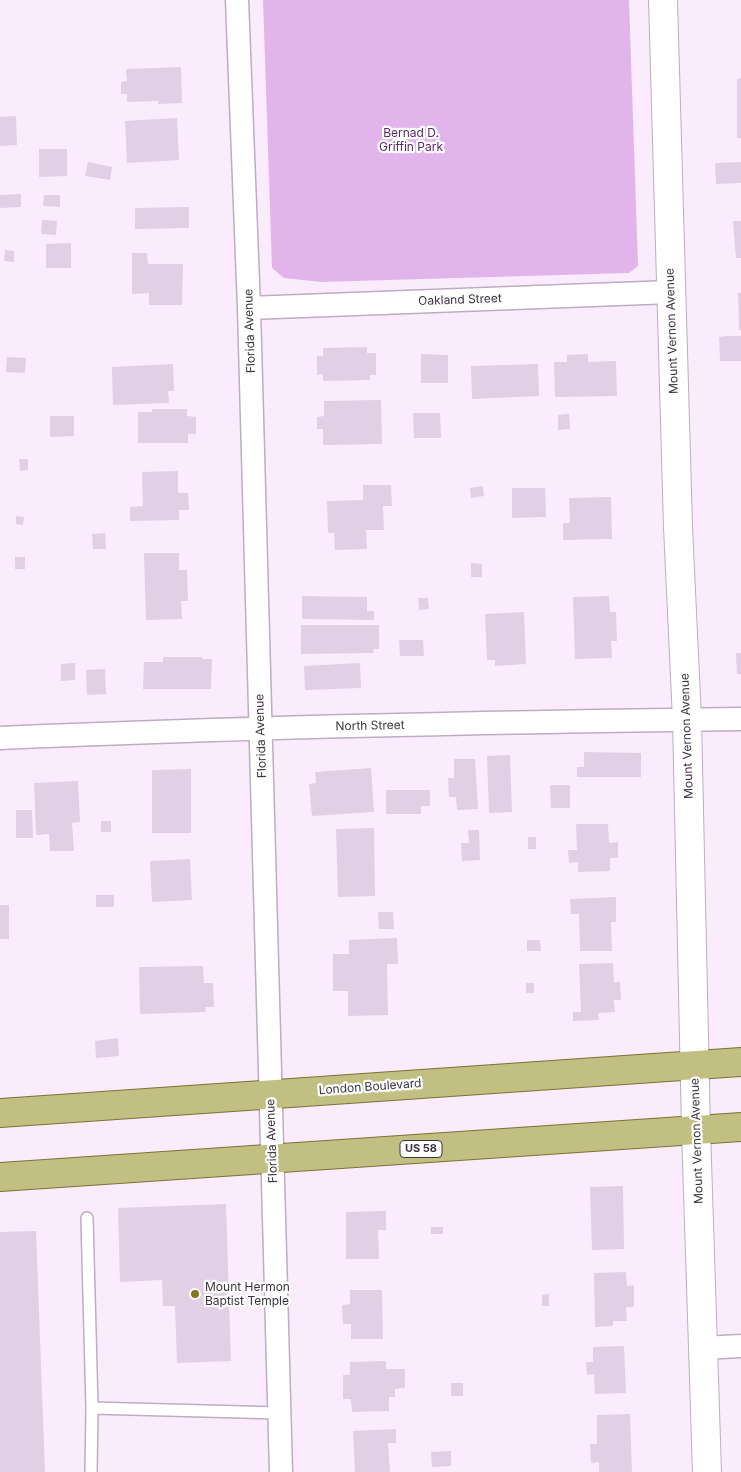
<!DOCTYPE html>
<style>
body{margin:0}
canvas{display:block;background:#faecfd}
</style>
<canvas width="741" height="1472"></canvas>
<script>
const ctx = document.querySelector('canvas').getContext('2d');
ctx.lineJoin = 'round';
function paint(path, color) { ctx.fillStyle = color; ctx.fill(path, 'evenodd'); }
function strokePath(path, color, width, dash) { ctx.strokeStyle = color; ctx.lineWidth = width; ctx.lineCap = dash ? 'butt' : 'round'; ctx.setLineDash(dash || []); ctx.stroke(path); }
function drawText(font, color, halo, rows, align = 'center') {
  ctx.font = font + ' Inter,sans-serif'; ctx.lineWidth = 4.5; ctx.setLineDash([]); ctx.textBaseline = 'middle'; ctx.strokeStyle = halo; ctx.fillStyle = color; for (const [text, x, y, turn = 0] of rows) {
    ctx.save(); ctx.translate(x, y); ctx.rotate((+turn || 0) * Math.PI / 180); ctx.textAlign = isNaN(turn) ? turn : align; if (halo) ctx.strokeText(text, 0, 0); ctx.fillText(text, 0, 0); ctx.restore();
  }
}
const green = new Path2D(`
 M263 0H629L638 266 629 273 321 282 284 278 272 268Z`);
const building = new Path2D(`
 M181 67 182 103 158 104V101L127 102V94H121V82L127 81 126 69Z
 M741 78V138H737V79Z
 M16 116 17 145 0 146V117Z
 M177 118 179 160 127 163 125 121Z
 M39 149H67V176L39 177Z
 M88 162 112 167 110 180 85 176Z
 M741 162V183L716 184 715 163Z
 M21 194V207L0 208V195Z
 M44 195H60V207L43 206Z
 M189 207V228L135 229V208Z
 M42 220 57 221 56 235 41 234Z
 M733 221H741V258H736Z
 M71 243V268H46V244Z
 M5 250 14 251V262L4 261Z
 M132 253H147L148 264H183L182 305H149V293L132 294Z
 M738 293H741V330H739Z
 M727 336H741V361H720L719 337Z
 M367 347V353H376V375H370V380L323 381V374L317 375V356H323V348Z
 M421 354 448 355V383H421Z
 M588 354V362L616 361 617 396 555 397 554 362H567V355Z
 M7 357 26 358 25 373 6 372Z
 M173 364 174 391H168L169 403 113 405 112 367Z
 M538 364 539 396 472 399 471 366Z
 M381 400 382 444 323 445V429H317V417L324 416V401Z
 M152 409H187V416L196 417V434H188V443H138V412H152Z
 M413 413H440L441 438H414Z
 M569 414 570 429 558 430V415Z
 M50 416H74V436L50 437Z
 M19 459H28V470L20 471Z
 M178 471V493H188L189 510H179V520L130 521V507L143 506 142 472Z
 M363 485H391L392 506H383L384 530H366L367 549 335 550 334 533H328L327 501 363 500Z
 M483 486 484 496 471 498 470 488Z
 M512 488H545L546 517 512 518Z
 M611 497 612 539 563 540V523H570L569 498Z
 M16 516 24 517 23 525 16 524Z
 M105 533 106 549H93L92 534Z
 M144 553H179V570H187L188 601H181L182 619 146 620Z
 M15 557H25V569H15Z
 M471 563 482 564V577H471Z
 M302 596 367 597V611H374V620L302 619Z
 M609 596 610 612H616L617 641H611L612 658 575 659 573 597Z
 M418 598H428L429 609 419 610Z
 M524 612 526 664 495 666V660H487L485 614Z
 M301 625H379V649H373L374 653 301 654Z
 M399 640H423L424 656H400Z
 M736 653H741V674H737Z
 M163 657H202V659H212L211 689H143L144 662H163Z
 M75 663V680L61 681V664Z
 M360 663 361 688 305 690 304 666Z
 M105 669 106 694 87 695 86 670Z
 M584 752 641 753V777H577V767H584Z
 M510 755 512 812 489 813 487 756Z
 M454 759H475L478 809 457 810 456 797H449L448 778H454Z
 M371 768 374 812 312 816 309 784 316 783 315 772Z
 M191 769V833H152V770Z
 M78 781 80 822 72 823 74 851H50L49 834 36 835 34 783Z
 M550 785H570V808H551Z
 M386 790H430V806H421V814H386Z
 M16 810H32L33 838H16Z
 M101 821H111V832H101Z
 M576 824H608L609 843 618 842V858H610V871L578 872V862L569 863 568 850H577Z
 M374 828 375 896 338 897 336 829Z
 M468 830H479L480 860 462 861 461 843H469Z
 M528 837H536V849H528Z
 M190 859 192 900 152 902 150 861Z
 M96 895H114V907H96Z
 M616 897V922H611L612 951H580L579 914H571L570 899Z
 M0 905H9V939H0Z
 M378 912H393L394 929H379Z
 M397 938 398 964H387L388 1015 348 1016V991H333V954H349V940Z
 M527 940H540L541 951H527Z
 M613 963 614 982H620L621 1000H614L615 1012 598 1013 599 1020 573 1021V1012H581L579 964Z
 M203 966 204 983H213L214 1007H205L206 1012 140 1014 139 967Z
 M526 983H534V993H526Z
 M118 1038 119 1056 96 1058 95 1041Z
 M623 1186 624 1249 592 1250 590 1187Z
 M226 1204 231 1361 177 1363 175 1306H163L162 1280 120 1282 118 1208Z
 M386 1211V1230H378L379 1259H346V1212Z
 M431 1227H443V1234H431Z
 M36 1231 45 1472H0V1232Z
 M626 1272 627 1286 634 1285V1307H626L627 1321H613V1326L595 1327 594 1273Z
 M350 1290H382L383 1339H351V1324H343L342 1305 350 1304Z
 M549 1294V1306H542V1295Z
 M624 1346 626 1393 595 1394 594 1374 587 1375 586 1362H593V1347Z
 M386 1361V1369H405V1388L395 1389V1397H389V1411L352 1412 351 1399H343V1375H350V1362Z
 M451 1383H463V1396H451Z
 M630 1414 632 1472H599V1462L591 1463 590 1444H597V1415Z
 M396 1429V1443H388L390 1472H355L353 1431Z
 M451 1451V1466L432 1467 431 1452Z`);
const lane = new Path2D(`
 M87 1218 92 1408 91 1472
 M92 1408 279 1413`);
const street = new Path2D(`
 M237 0 249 308 281 1472
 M249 308 671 292
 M0 738C247 727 494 722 741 719
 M703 1348 741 1346`);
const secondary = new Path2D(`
 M663 0 678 527 687 719 696 1130 707 1472`);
const primary = new Path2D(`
 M0 1113 741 1062
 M0 1177 741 1127`);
const markers = [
 [195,1294,5,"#7d7a20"]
];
const shields = [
 [421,1149,42]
];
const shieldNames = [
 ["US 58",421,1149]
];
const parkNames = [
 ["Bernad D.",411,133],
 ["Griffin Park",411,147]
];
const streetNames = [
 ["Oakland Street",460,300,-2],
 ["Florida Avenue",250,331,-92],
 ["Mount Vernon Avenue",672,331,-92],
 ["North Street",370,726,-1],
 ["Florida Avenue",261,736,-92],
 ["Mount Vernon Avenue",687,736,-92],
 ["London Boulevard",370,1087,-4],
 ["Florida Avenue",272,1141,-92],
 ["Mount Vernon Avenue",697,1141,-92]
];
const poiNames = [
 ["Mount Hermon",205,1287],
 ["Baptist Temple",205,1301]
];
paint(green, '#e1b5eb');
paint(building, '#e1cfe5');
strokePath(lane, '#beadc2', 14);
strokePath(street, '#beadc2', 25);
strokePath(secondary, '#beadc2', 30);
strokePath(primary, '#787334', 30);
strokePath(lane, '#fff', 11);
strokePath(street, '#fff', 22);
strokePath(secondary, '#fff', 28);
strokePath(primary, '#c2bf82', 28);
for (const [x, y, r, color] of markers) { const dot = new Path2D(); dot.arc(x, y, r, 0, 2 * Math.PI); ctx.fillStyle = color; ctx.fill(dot); strokePath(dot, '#fff', 2); }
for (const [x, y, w] of shields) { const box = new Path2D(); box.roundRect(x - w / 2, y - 8.5, w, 17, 4); ctx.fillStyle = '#fff'; ctx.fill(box); strokePath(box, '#3a333c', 1); }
drawText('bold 11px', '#3a333c', null, shieldNames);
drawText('12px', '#5c2768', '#fff', parkNames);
drawText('12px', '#3a333c', '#fff', streetNames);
drawText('12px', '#3a333c', '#fff', poiNames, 'left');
</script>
